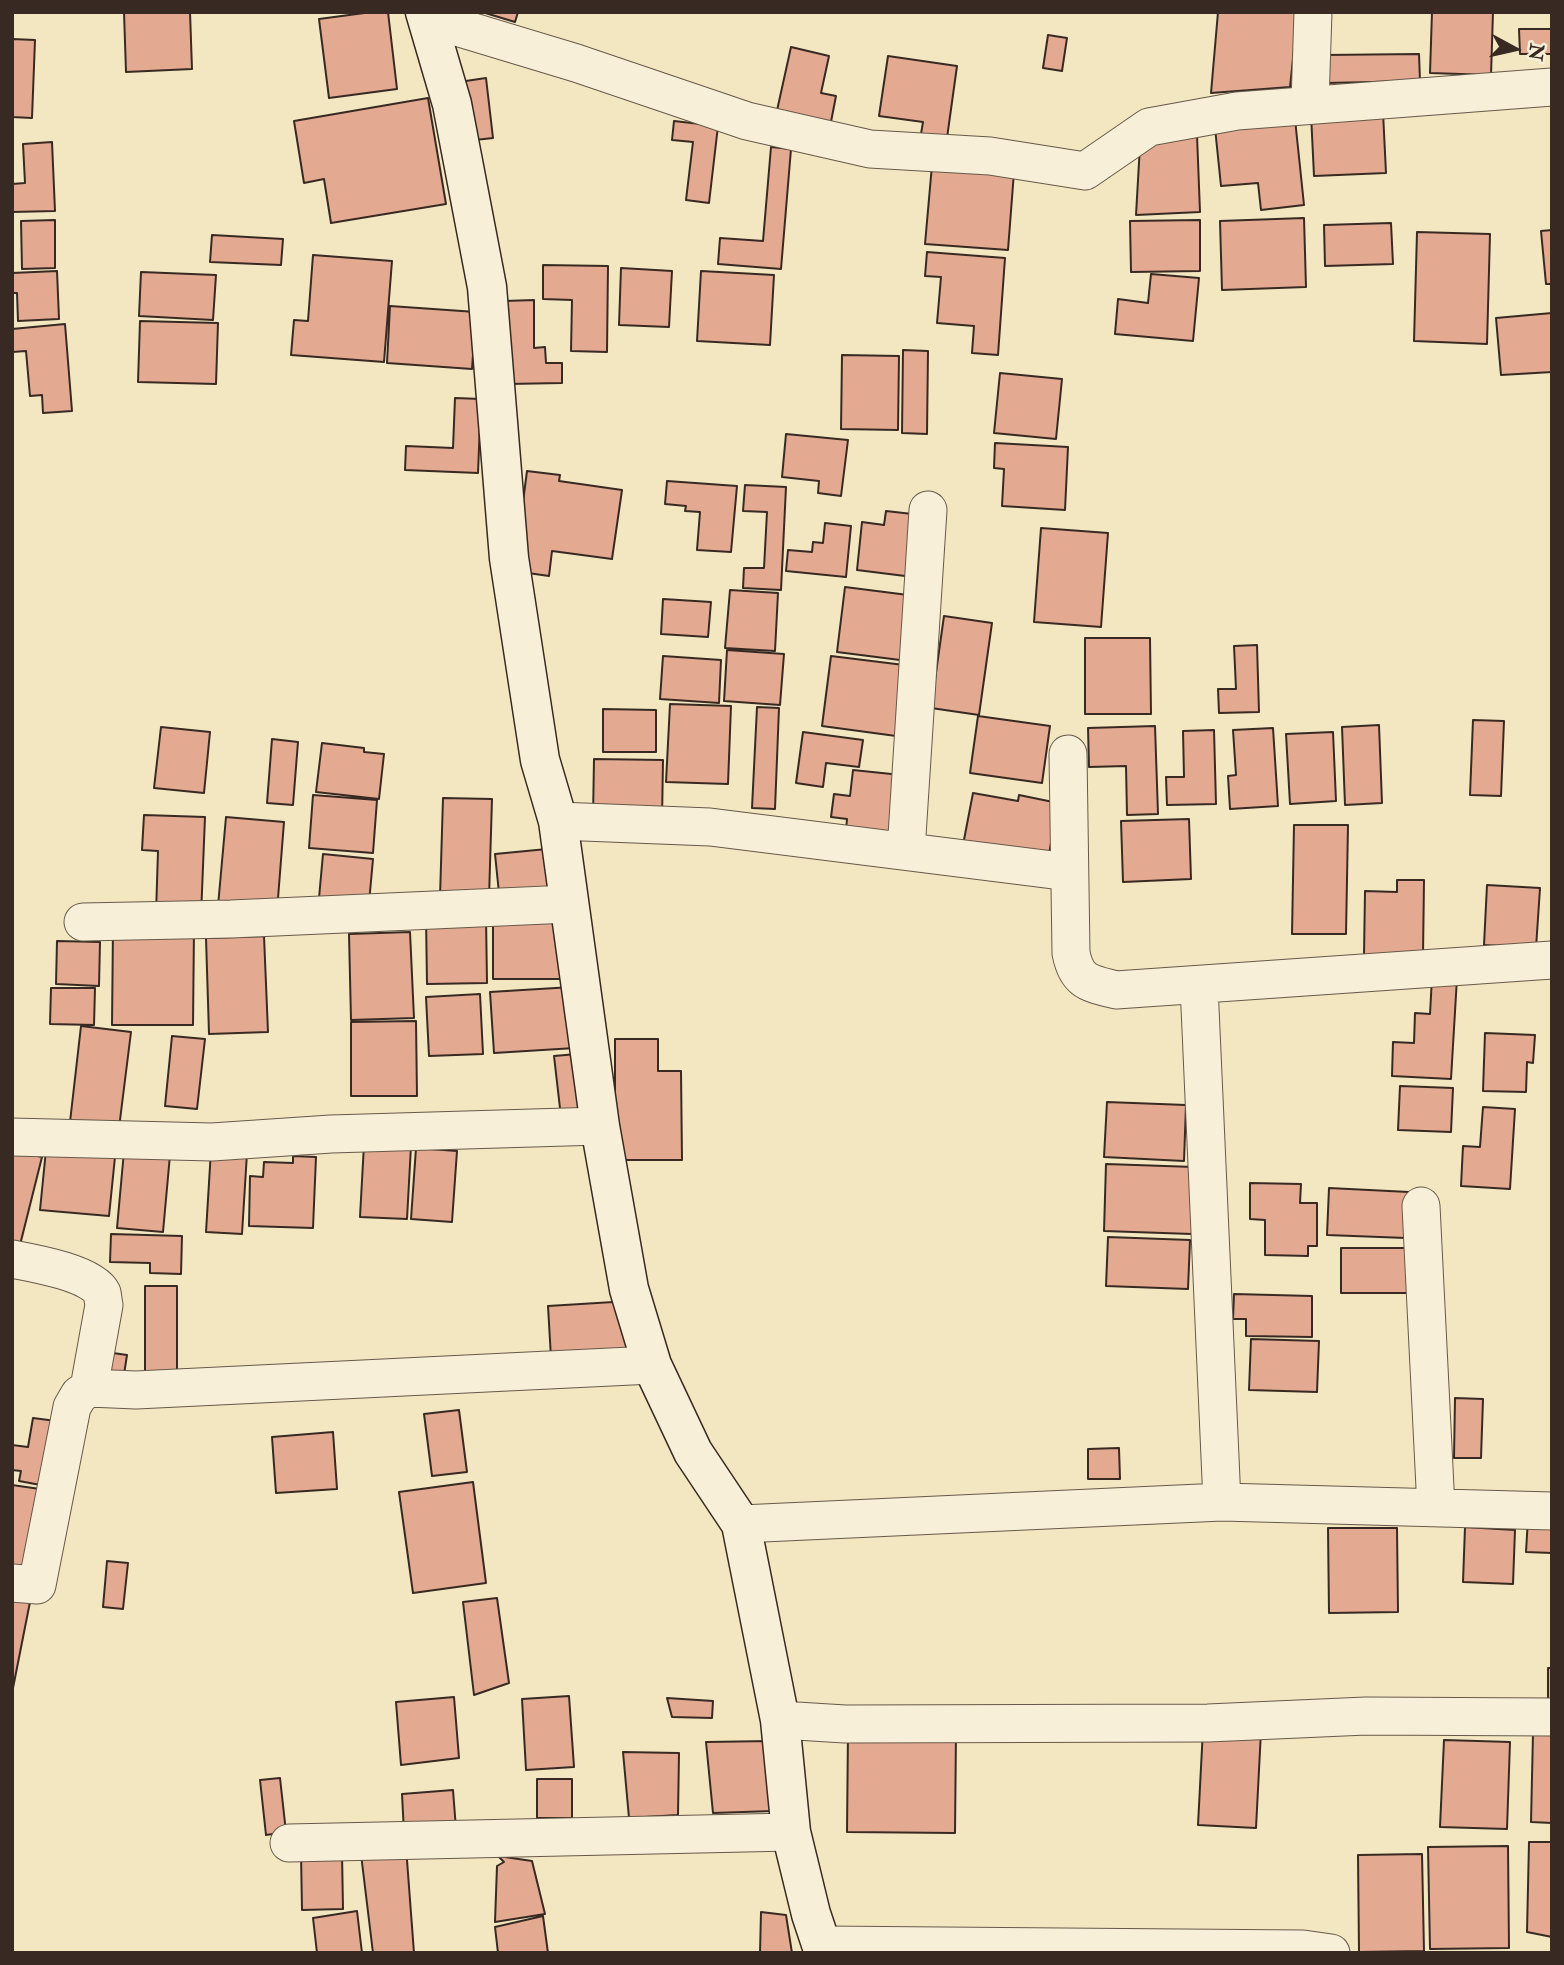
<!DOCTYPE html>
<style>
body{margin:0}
#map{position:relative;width:1564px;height:1965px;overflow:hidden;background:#f3e7c2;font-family:"IM FELL Double Pica",serif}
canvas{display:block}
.frame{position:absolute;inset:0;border:14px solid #382a22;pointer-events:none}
.north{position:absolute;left:1480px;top:14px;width:70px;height:70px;-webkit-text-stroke:5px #f7efd7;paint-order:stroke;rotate:98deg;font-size:19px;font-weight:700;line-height:28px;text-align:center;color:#382a22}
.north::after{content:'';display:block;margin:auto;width:24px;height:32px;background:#382a22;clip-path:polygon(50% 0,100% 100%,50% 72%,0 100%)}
</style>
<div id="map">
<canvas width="1564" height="1965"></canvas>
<div class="frame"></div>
<div class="north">N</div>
</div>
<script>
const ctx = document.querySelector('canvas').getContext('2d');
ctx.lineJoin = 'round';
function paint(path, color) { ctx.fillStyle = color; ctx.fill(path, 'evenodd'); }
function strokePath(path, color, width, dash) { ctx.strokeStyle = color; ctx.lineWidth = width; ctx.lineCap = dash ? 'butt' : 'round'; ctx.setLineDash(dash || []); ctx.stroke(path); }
const building = new Path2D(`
 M124 12H190L192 69 126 72Z
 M372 12H388L397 89 329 98 319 19Z
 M482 12H518L515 22Z
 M1218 12H1298L1290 87 1211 93Z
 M1432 12H1493L1491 75 1430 73Z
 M1519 29H1552V54H1520Z
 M1048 35 1067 38 1062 71 1043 68Z
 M12 39 35 40 32 118 12 117Z
 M791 47 829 56 821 93 836 96 830 127 776 115Z
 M1419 54 1420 81 1325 83 1324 55Z
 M888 56 957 66 947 138 921 134 923 122 879 116Z
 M486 78 493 138 466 141 459 82Z
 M428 98 446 204 331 223 324 179 304 183 294 121Z
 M1383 112 1386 173 1314 176 1311 114Z
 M1295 119 1304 205 1261 210 1258 183 1221 186 1215 128Z
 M674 121 718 126 709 203 686 200 693 142 672 140Z
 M1197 135 1200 212 1136 215 1140 145Z
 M52 142 55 211 12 212V184L25 183 23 144Z
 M771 147 791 149 781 269 718 264 720 238 763 241Z
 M932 165 1014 172 1008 250 925 244Z
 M1304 218 1306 287 1222 290 1220 221Z
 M55 220V268L22 269 21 221Z
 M1200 220V271L1131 272 1130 221Z
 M1391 223 1393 264 1325 266 1324 225Z
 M1552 230V284H1546L1541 231Z
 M1417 232 1490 234 1487 344 1414 341Z
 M212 235 283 239 281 265 210 262Z
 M927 252 1005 258 998 355 972 353 974 326 937 323 941 277 925 276Z
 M313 255 392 261 384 362 291 355 294 320 308 321Z
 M543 265 608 266 607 352 571 351 572 300 543 299Z
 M621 268 672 271 669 327 619 325Z
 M57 271 59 319 18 321 17 293H12V273Z
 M701 271 774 275 770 345 697 341Z
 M141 272 216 275 213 320 139 316Z
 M1151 274 1199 278 1193 341 1115 334 1118 299 1148 303Z
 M534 300V348L545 347 546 363H562V383L507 384 505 301Z
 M390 306 476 312 472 369 387 363Z
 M1552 313V372L1501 375 1496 318Z
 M140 321 218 323 216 384 138 382Z
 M65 324 72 411 43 413 42 395 30 396 26 351 12 352V329Z
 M903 350 928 351 927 434 902 433Z
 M842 355 899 356 898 430 841 429Z
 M1000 373 1062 379 1056 439 994 433Z
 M455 398 481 399 478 473 405 470 406 446 453 448Z
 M786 434 848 440 841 496 818 493 819 481 782 477Z
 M995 443 1068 447 1065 510 1002 506 1004 469 994 468Z
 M527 471 560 475 559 481 622 490 612 559 552 551 549 576 514 571Z
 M667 481 737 486 731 552 697 550 700 512 685 511 686 506 665 504Z
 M745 485 786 487 781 590 743 588 744 568H764L767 512 743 511Z
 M886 511 921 515 913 577 857 570 862 522 884 525Z
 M825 523 851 526 846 577 786 571 788 550 812 552 813 542 823 543Z
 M1041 528 1108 533 1101 627 1034 622Z
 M845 587 908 595 900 660 837 652Z
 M730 590 778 593 775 651 725 648Z
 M663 599 711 602 708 637 661 634Z
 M944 616 992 623 979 715 931 708Z
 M1085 638H1150L1151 714H1085Z
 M1257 645 1259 712 1219 713 1218 689H1236L1234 646Z
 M727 650 784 654 780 705 724 701Z
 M663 656 721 660 719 703 660 699Z
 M831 656 904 665 896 736 822 726Z
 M670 704 731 706 728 784 666 782Z
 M757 707 779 708 775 809 752 808Z
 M603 709 656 710V752H603Z
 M978 716 1050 726 1042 783 970 773Z
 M1473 720 1504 721 1501 796 1470 795Z
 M1379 725 1382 803 1345 805 1342 727Z
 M1155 726 1158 814 1127 815 1126 766 1089 767 1088 728Z
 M161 727 210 732 204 793 154 788Z
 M1273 728 1278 806 1230 809 1228 776 1236 775 1233 730Z
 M1214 730 1216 804 1167 805 1166 777H1184L1183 731Z
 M803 732 863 740 859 767 826 763 823 787 796 783Z
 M1333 732 1336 801 1290 804 1286 734Z
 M272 739 298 742 293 805 267 803Z
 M322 743 364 748V752L384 754 379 799 316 792Z
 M594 759 663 760 662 820 593 818Z
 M853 770 901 775 894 836 846 830 847 819 831 817 834 794 850 796Z
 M973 793 1018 801 1019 795 1058 803 1048 860 963 845Z
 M313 795 377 800 373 853 309 848Z
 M443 798 492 799 489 898 440 897Z
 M144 815 205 817 201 916 156 914 158 851 142 850Z
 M226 817 284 822 277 911 218 906Z
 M1189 819 1191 879 1123 882 1121 821Z
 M1294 825H1348L1346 934H1292Z
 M547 849 551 898 500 903 495 854Z
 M323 854 373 859 369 903 319 898Z
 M1397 880H1424L1423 956 1364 955 1365 891 1397 892Z
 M1487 885 1540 888 1536 948 1484 945Z
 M486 917 487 983 427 984 426 918Z
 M561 919V979H493V920Z
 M113 927 194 928 193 1025H112Z
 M410 932 414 1018 351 1020 349 934Z
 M264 936 268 1032 209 1034 206 938Z
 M57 941 100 942 99 986 56 984Z
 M1432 977 1457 978 1451 1079 1392 1076 1393 1042 1414 1043 1415 1013 1430 1014Z
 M572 987 575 1048 494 1053 490 992Z
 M51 988H95L94 1025 50 1024Z
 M480 994 483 1054 429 1056 426 997Z
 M416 1021 417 1096H351V1022Z
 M81 1026 131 1032 119 1128 70 1122Z
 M1485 1033 1535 1035 1533 1063 1527 1062 1526 1092 1483 1091Z
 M172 1036 205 1039 197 1109 165 1106Z
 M615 1039H658V1071H681L682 1160H615Z
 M577 1054 583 1114 561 1117 554 1056Z
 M1400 1086 1453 1088 1451 1132 1398 1130Z
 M1107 1102 1186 1105 1184 1161 1104 1157Z
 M1483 1107 1515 1109 1510 1189 1461 1186 1463 1146 1480 1147Z
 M364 1144 411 1146 407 1219 360 1217Z
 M416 1148 457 1151 452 1222 411 1219Z
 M12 1150 42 1157 18 1253 12 1251Z
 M46 1150 115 1157 109 1216 40 1210Z
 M211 1150 247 1153 242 1234 206 1232Z
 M124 1151 170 1155 163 1232 117 1228Z
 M293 1156 316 1157 313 1228 249 1226 250 1176 263 1177 264 1162 293 1163Z
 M1106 1164 1194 1167 1192 1234 1104 1231Z
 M1250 1183 1301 1184 1300 1203H1317V1246H1308V1256L1265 1255V1220L1250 1219Z
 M1329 1188 1409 1192 1406 1238 1327 1235Z
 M111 1234 182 1236 181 1274 150 1273V1263L110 1262Z
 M1108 1237 1190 1240 1188 1289 1106 1286Z
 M1341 1248H1408V1293H1341Z
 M145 1286H177V1378H145Z
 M1234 1294 1312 1296V1337L1246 1336V1319H1233Z
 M630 1301 633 1353 551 1358 548 1306Z
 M1251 1339 1319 1341 1317 1392 1249 1390Z
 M106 1352 127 1355 123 1381 102 1378Z
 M1455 1398 1483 1399 1481 1458H1454Z
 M459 1410 467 1472 432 1476 424 1414Z
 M33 1418 56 1421 46 1486 19 1481 21 1471 12 1470V1445L28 1447Z
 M333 1432 337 1489 276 1493 272 1437Z
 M1119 1448 1120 1479H1088V1449Z
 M473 1482 486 1583 413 1593 399 1492Z
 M12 1485 40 1489 26 1581 12 1579Z
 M1528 1518 1552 1519V1553L1526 1552Z
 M1465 1527 1515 1530 1513 1584 1463 1582Z
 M1328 1528H1397L1398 1612 1329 1613Z
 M107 1561 128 1563 123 1609 103 1607Z
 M12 1598 30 1602 12 1693Z
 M497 1598 509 1683 474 1695 463 1602Z
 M1548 1668H1552V1702H1548Z
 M569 1696 574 1767 526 1770 522 1699Z
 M454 1697 459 1758 401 1765 396 1702Z
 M667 1698 713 1701 712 1718 672 1717Z
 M1203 1729 1261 1731 1256 1828 1198 1825Z
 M848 1731 956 1732 955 1833 847 1832Z
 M1533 1733 1552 1734V1823L1531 1822Z
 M1444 1740 1510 1742 1507 1829 1440 1827Z
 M771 1741 773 1811 713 1813 706 1742Z
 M623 1752 679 1753 678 1815 629 1818Z
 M280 1778 286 1832 266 1835 260 1780Z
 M537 1779H572V1818H537Z
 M453 1790 456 1829 404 1833 402 1794Z
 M1529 1842H1552V1937L1527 1932Z
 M360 1846 406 1847 414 1953H373Z
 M1508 1846 1509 1948 1430 1949 1428 1847Z
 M342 1853 343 1909 302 1910 301 1854Z
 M1422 1854 1424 1951 1359 1952 1358 1855Z
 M498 1856 532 1861 545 1914 495 1922 497 1866 504 1862Z
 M357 1911 362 1953H317L313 1918Z
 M761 1912 786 1915 792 1953H760Z
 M543 1916 548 1953H498L495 1927Z`);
const street = new Path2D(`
 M427 18 576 63 747 121 870 149 990 156 1085 171 1149 127 1237 111 1552 87
 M1310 103 1313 12
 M1068 754 1071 953C1077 983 1090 983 1116 990L1552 960
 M558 821 710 827 1069 872
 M906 851 928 510
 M83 922 231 919 569 904
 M1199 985 1222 1502
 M12 1137 212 1142 331 1134 600 1126
 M1421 1206 1436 1508
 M12 1259C33 1263 92 1273 102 1293 103 1297 103 1301 104 1305L89 1388 136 1390 652 1365
 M741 1524 1222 1502 1552 1511
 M12 1583 37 1585 72 1407 79 1395 89 1388
 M780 1720 845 1724 1208 1723 1366 1716 1552 1717
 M289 1843 791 1832
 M823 1945 1303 1949 1331 1953`);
const secondary = new Path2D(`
 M425 12 452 104 487 287 509 558 540 760 558 821 600 1126 629 1289 652 1365 693 1452 741 1524 780 1720 791 1832 811 1914 824 1953`);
paint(building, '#e3aa91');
strokePath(building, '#382a22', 2);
strokePath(street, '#67594a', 39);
strokePath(secondary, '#382a22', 41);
strokePath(street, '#f7efd7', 37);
strokePath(secondary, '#f7efd7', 38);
</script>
